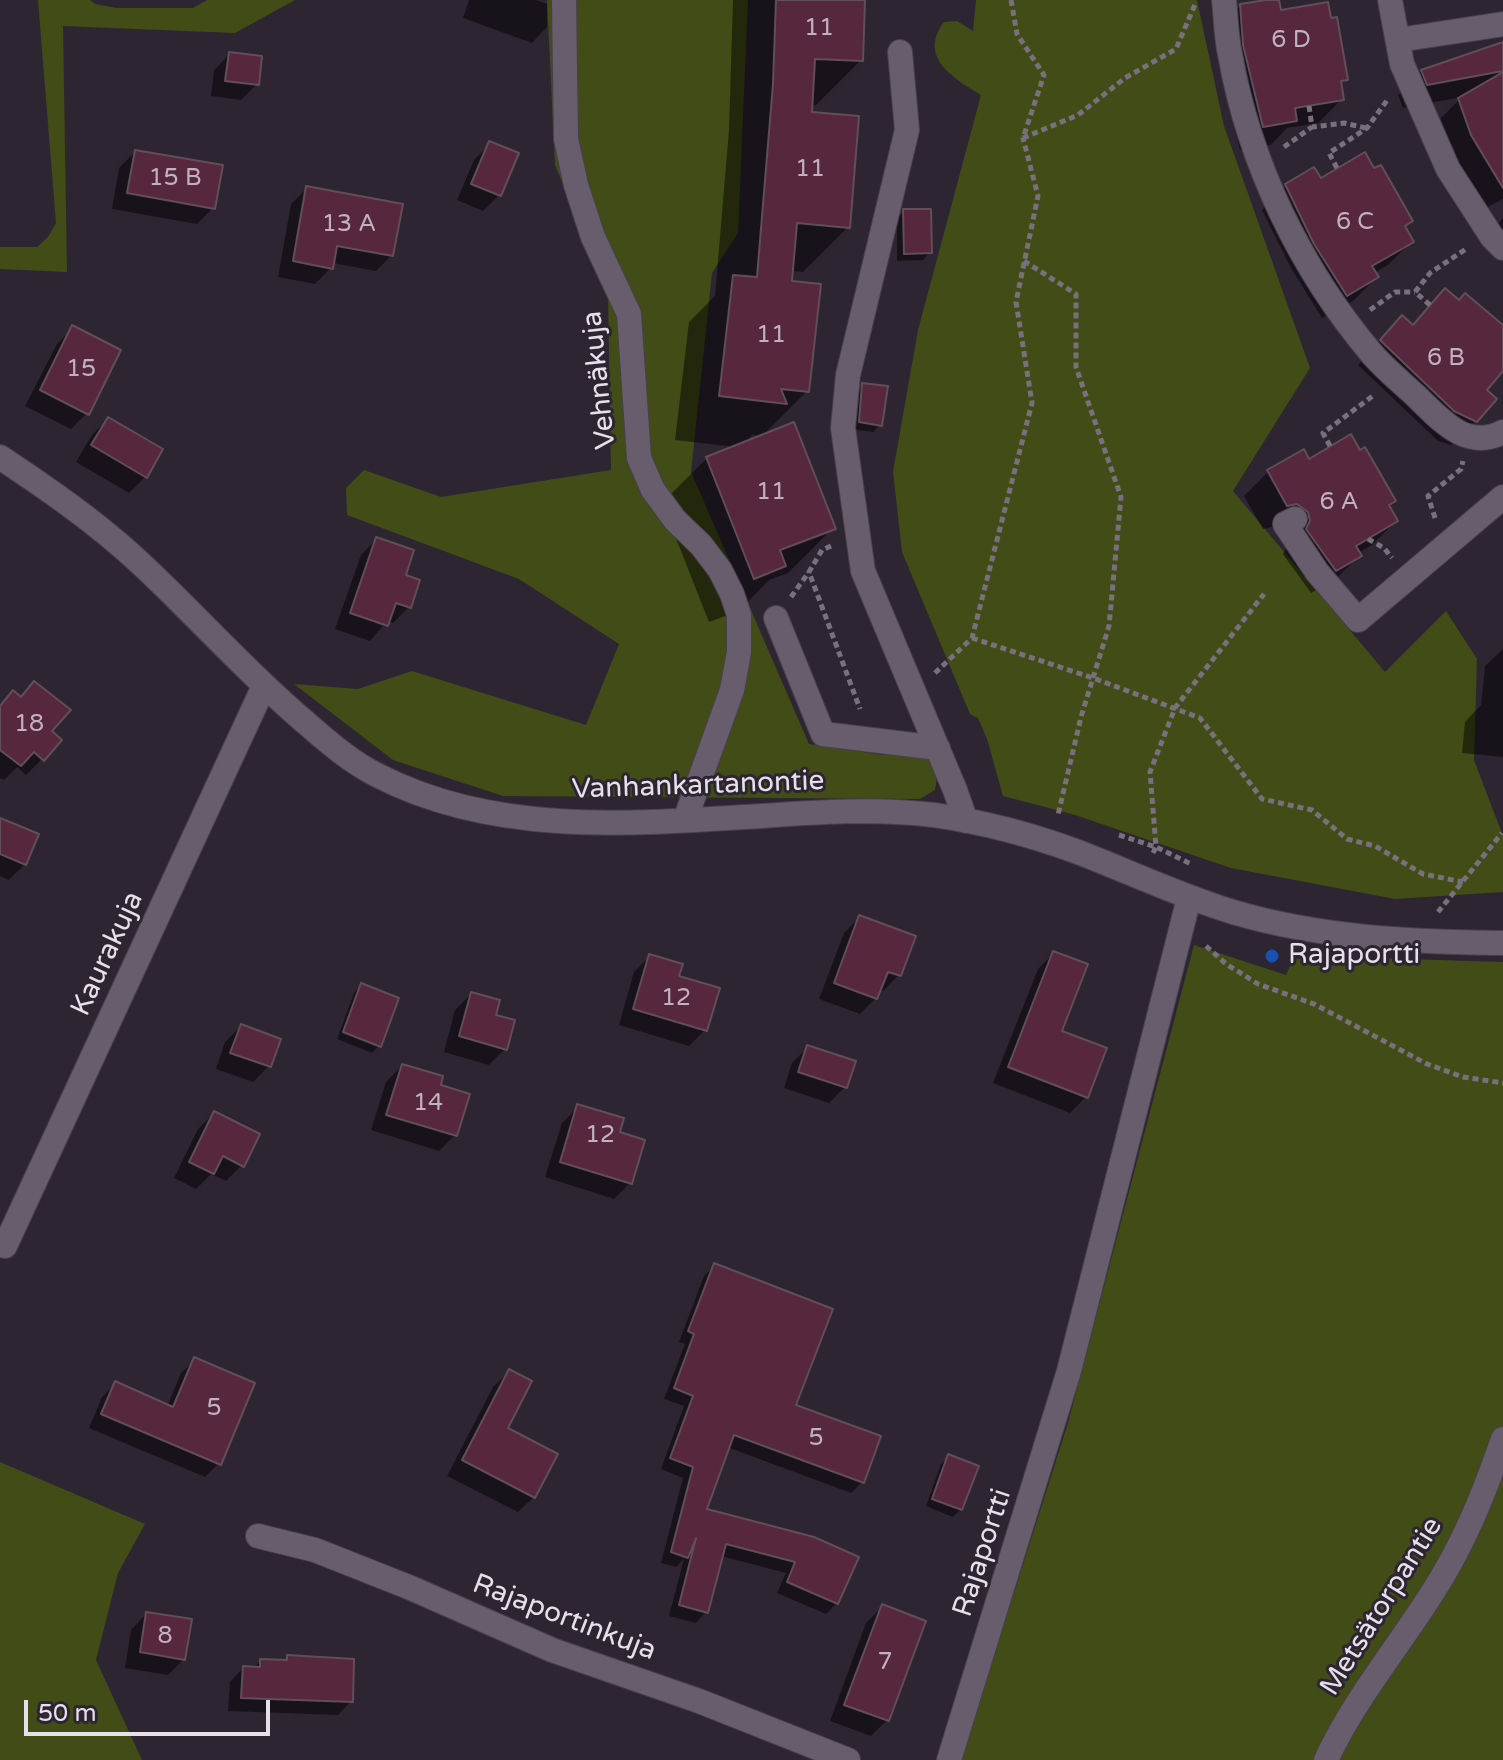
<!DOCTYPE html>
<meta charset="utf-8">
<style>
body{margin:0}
#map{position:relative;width:1503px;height:1760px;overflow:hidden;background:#2e2533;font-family:"Varela Round",sans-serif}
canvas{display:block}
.scale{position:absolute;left:24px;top:1700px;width:246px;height:36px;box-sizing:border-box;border:4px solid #e6e0ea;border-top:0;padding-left:10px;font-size:24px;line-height:28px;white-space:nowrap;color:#e6e0ea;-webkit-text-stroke:6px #2e2533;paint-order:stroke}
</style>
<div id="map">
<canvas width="1503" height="1760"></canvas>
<div class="scale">50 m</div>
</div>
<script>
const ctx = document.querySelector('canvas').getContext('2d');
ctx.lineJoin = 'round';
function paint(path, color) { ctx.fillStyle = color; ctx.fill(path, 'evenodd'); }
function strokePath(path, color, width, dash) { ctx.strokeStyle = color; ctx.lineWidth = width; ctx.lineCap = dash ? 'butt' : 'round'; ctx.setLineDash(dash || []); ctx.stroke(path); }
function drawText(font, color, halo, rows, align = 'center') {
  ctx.font = font + ' "Varela Round",sans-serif'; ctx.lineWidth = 6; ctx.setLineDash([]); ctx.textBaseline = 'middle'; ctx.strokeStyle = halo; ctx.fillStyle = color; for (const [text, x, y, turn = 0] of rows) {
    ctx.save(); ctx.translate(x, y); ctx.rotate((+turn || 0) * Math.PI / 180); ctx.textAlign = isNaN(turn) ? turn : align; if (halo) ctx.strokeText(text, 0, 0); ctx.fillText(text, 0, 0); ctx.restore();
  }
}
const green = new Path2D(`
 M38 0H90L95 4 117 8H193L207 0H295L235 33 63 26 67 272 0 269V247H37L48 237 56 223Z
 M547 0H748L738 233 712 273 691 472 809 744 883 755C892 751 899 752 910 753 935 755 940 766 935 790L920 799 503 796 393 760 294 684 358 689 412 671 586 725 619 644 519 579 347 515 346 488 364 470 441 497 611 470 608 293 555 165Z
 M976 0H1197L1224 126 1310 368 1233 491 1385 672 1446 611 1477 659 1474 760 1503 836V892L1395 899 1231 868 1075 815 1003 796 987 739 978 718 970 714 902 552 893 472 918 330 981 95C955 79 917 58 944 22L957 21 973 31Z
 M1194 945 1286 975 1293 959 1372 958 1503 962V1760H961L1068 1423Z
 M0 1462 145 1524 118 1573 96 1660 142 1760H0Z`);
const shadow = new Path2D(`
 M469 0H536L547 4V27L532 43 463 18Z
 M733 0H863L861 60 816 105H811L810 114 848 227 803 272 791 271 790 283 807 391 762 436 752 435 744 444 833 528 788 573 769 580 739 611 709 622 662 503 707 458 736 447 675 440 689 322 715 296 729 130Z
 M1240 6 1279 12 1345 79 1339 85 1342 99 1318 123 1287 128 1271 145 1240 150 1220 70 1216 30Z
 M230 54 257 84 241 100 211 96 214 70Z
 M1422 71H1502L1496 77 1503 75V199L1479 212 1435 124 1462 97 1403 108 1398 95Z
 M490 144 499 195 483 211 457 200 474 160Z
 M135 152 213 208 197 224 112 209 119 168Z
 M1320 181 1411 221 1404 228 1412 241 1388 265 1374 273 1377 277 1353 301 1322 318 1291 268 1262 210 1286 186Z
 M307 188 392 255 376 271 332 263 331 268 315 284 278 277 291 204Z
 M904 211 930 252 923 260 897 261V219Z
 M1503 218V252L1491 232Z
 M1445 291 1458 302 1503 328V368L1484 390 1475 421 1451 445 1438 441 1358 365 1402 317 1411 326Z
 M73 328 87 413 71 429 25 406 57 344Z
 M863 385 880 425 873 432 852 429 856 392Z
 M108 419 145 477 129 493 76 462 92 435Z
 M1303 452 1308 461 1394 501 1388 507 1396 521 1372 545 1358 553 1359 556 1335 580 1311 593 1283 554 1287 546 1285 536 1272 527 1263 529 1244 496 1268 472Z
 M377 539 403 576 409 607 393 623 387 621 370 641 335 629 361 555Z
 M1503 649V757L1462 753 1465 722 1481 705 1485 666Z
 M34 684 49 731 42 759 26 775 17 767 4 780 0 778V706L13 693 19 698Z
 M0 821 25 864 9 880 0 876Z
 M859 918 899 975 883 991 879 990 876 998 860 1014 819 999 844 933Z
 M1054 953 1059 1032 1086 1097 1070 1113 993 1083 1038 969Z
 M650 956 676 978 705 1030 689 1046 619 1025 634 972Z
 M361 985 380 1045 372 1053 337 1039 354 993Z
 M471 994 494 1017 505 1049 489 1065 444 1052 455 1010Z
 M241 1026 269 1066 253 1082 216 1069 225 1042Z
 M808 1047 845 1087 829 1103 784 1088 792 1063Z
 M402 1066 438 1086 455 1135 439 1151 371 1130 386 1082Z
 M578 1107 617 1134 630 1183 614 1199 545 1177 562 1123Z
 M214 1113 242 1165 226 1181 211 1174 196 1189 174 1178 198 1129Z
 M715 1265 794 1406 879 1438 862 1482 851 1493 727 1447 704 1510 813 1539 837 1603 826 1614 777 1593 786 1573 721 1556 706 1612 696 1623 669 1616 684 1559 676 1567 661 1563 683 1478 661 1469 684 1406 664 1399 685 1344 679 1342 704 1276Z
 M195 1360 219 1463 205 1477 89 1428 102 1397 116 1383 167 1407 181 1373Z
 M509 1372 505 1429 534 1497 518 1512 447 1476 493 1387Z
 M949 1457 961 1509 953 1517 926 1506 941 1464Z
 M882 1607 887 1720 871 1736 830 1721 866 1623Z
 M146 1614 184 1659 168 1675 125 1668 131 1630Z
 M288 1657 351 1701 338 1715 228 1711 230 1682 243 1668H253L261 1661H283Z`);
const building = new Path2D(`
 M776 0H865L863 61 815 59 812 112 859 116 850 228 797 223 792 281 821 284 809 392 781 389 787 404 719 396 733 275 757 277 773 84Z
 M1266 0H1279L1281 10 1328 2 1331 18 1337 17 1348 80 1341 81 1344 100 1295 108 1297 121 1263 127 1243 45 1240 4Z
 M1503 42V71L1427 85 1421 70Z
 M229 52 262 56 259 85 225 81Z
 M1503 72V188L1471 135 1458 98Z
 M489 141 519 153 501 196 471 184Z
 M135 150 223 165 215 209 127 193Z
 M1365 152 1374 168 1381 165 1413 221 1405 226 1414 242 1372 266 1379 277 1347 296 1314 244 1285 184 1314 167 1321 178Z
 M306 186 403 204 393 256 337 246 333 269 293 261Z
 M903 209H931L932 253 904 254Z
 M1445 288 1459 300 1465 293 1503 325V371L1487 390 1497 399 1477 422 1454 411 1380 340 1402 315 1413 325Z
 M72 325 121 350 89 415 40 390Z
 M862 383 888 386 882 426 859 422Z
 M108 417 163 449 147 478 91 445Z
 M794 422 836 529 780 550 786 566 754 579 706 457Z
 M1351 434 1360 450 1365 447 1396 501 1389 505 1398 521 1356 546 1362 556 1336 571 1306 529 1310 521 1308 512 1297 504 1287 506 1267 470 1304 449 1309 459Z
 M376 537 414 550 406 575 420 580 411 608 396 603 388 626 350 613Z
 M34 681 71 710 52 731 62 740 44 761 34 752 21 766 0 750V706L13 690 21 697Z
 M0 818 39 834 26 865 0 854Z
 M859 915 916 936 901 976 888 972 877 999 834 983Z
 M1053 951 1088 964 1062 1031 1107 1048 1088 1098 1008 1067Z
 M649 954 683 964 679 976 720 988 707 1031 633 1009Z
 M361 983 399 998 381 1047 343 1032Z
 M471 992 500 1000 496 1015 515 1020 507 1050 459 1036Z
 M241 1024 281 1039 271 1067 230 1053Z
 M807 1045 856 1061 847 1088 798 1072Z
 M402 1064 443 1076 441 1085 470 1094 457 1136 386 1115Z
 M577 1104 624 1118 620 1132 645 1140 632 1184 560 1162Z
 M214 1111 260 1134 244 1167 223 1156 214 1174 189 1162Z
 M714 1263 833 1309 796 1405 881 1436 864 1483 734 1435 707 1509 814 1537 859 1557 838 1604 787 1582 795 1562 726 1544 708 1613 679 1605 696 1538 688 1558 671 1552 693 1467 670 1458 693 1396 674 1388 694 1334 688 1331Z
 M194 1357 255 1383 221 1465 101 1414 115 1381 173 1407Z
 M509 1369 532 1381 508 1428 558 1454 535 1498 462 1460Z
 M948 1454 979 1466 962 1510 932 1499Z
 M882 1604 926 1621 889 1721 844 1705Z
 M146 1612 192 1619 185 1660 140 1652Z
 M287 1655 354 1659 353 1702 241 1698 243 1666 260 1667V1659L287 1660Z`);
const path = new Path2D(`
 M1011 0 1017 34 1044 75 1023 138 1078 115 1125 78 1176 49 1196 2
 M1309 106 1312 127 1344 123 1366 128
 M1284 147 1312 127
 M1337 168 1329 153 1367 128 1388 99
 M1024 261 1076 294V367L1121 497 1109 626 1081 717 1058 815
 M1430 305 1415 292 1430 273 1466 249
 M1370 310 1395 292H1415
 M1330 446 1323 433 1374 395
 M1435 518 1428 496 1461 469 1463 461
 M1368 539 1384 548 1392 558
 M831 546 822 550 809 572 860 709
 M791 597 809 572
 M972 638 1093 678 1200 718 1262 799 1312 810 1347 839 1375 846 1423 874 1463 882
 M935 673 972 638 1032 403 1016 302 1038 196 1023 138
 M1119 835 1156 847 1191 864
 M1153 853 1156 847 1150 772 1175 708 1264 594
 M1438 912 1502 833
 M1206 946 1226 964 1258 984 1314 1004 1427 1064 1463 1077 1503 1083`);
const minor = new Path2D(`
 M564 0 566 139 576 185 593 237 629 314 639 458 653 490 675 520 701 545 720 570 732 594 739 615V652L732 690 685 820
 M1224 0C1226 18 1226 37 1230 54 1249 163 1301 270 1372 354 1385 369 1401 382 1416 396 1441 420 1466 451 1503 432
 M1390 0 1402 64 1448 169 1492 237 1503 248
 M1398 40 1503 24
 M900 52 907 130 848 375 843 428 863 571 955 790 966 821
 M0 457C48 489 96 522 139 562 195 614 246 672 305 722 328 742 352 763 379 776 496 836 634 824 761 816 818 812 877 808 934 815 983 822 1032 835 1078 852 1130 872 1180 896 1233 912 1321 938 1412 942 1503 943
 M1295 519 1285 524 1317 572 1358 620 1503 497
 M776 618 823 734 938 748
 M5 1246 264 686
 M258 1536 315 1550 411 1588 552 1650 699 1701 848 1760
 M949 1760 1069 1371 1189 898
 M1326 1760C1354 1700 1396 1650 1431 1595 1463 1546 1484 1494 1503 1439`);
const markers = [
 [1272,956,8,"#1a4fb4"]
];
const numberNames = [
 ["11",819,29],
 ["6 D",1291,41],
 ["11",810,170],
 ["15 B",175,179],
 ["6 C",1355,223],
 ["13 A",349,225],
 ["11",771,336],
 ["6 B",1446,359],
 ["15",81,370],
 ["11",771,493],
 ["6 A",1339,503],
 ["18",29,725],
 ["12",676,999],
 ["14",428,1104],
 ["12",600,1136],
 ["5",214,1409],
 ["5",816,1439],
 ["8",165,1637],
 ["7",885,1663]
];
const streetNames = [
 ["Vehnäkuja",600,380,-96],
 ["Vanhankartanontie",698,786,-2],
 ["Kaurakuja",108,954,-65],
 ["Rajaportti",983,1553,-72],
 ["Metsätorpantie",1382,1607,-58],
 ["Rajaportinkuja",564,1618,21]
];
const poiNames = [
 ["Rajaportti",1288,956]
];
paint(green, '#424c17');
paint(shadow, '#0007');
paint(building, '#56273d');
strokePath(building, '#614e56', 2);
strokePath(minor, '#48404c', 26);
strokePath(path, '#78707c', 5, [6, 4]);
strokePath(minor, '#685d6d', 24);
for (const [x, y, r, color] of markers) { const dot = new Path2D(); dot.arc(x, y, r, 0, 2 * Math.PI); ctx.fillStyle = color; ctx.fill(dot); strokePath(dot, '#2e2533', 3); }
drawText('24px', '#c2b2bf', null, numberNames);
drawText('28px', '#e6e0ea', '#2e2533', streetNames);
drawText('28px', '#e6e0ea', '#2e2533', poiNames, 'left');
</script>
